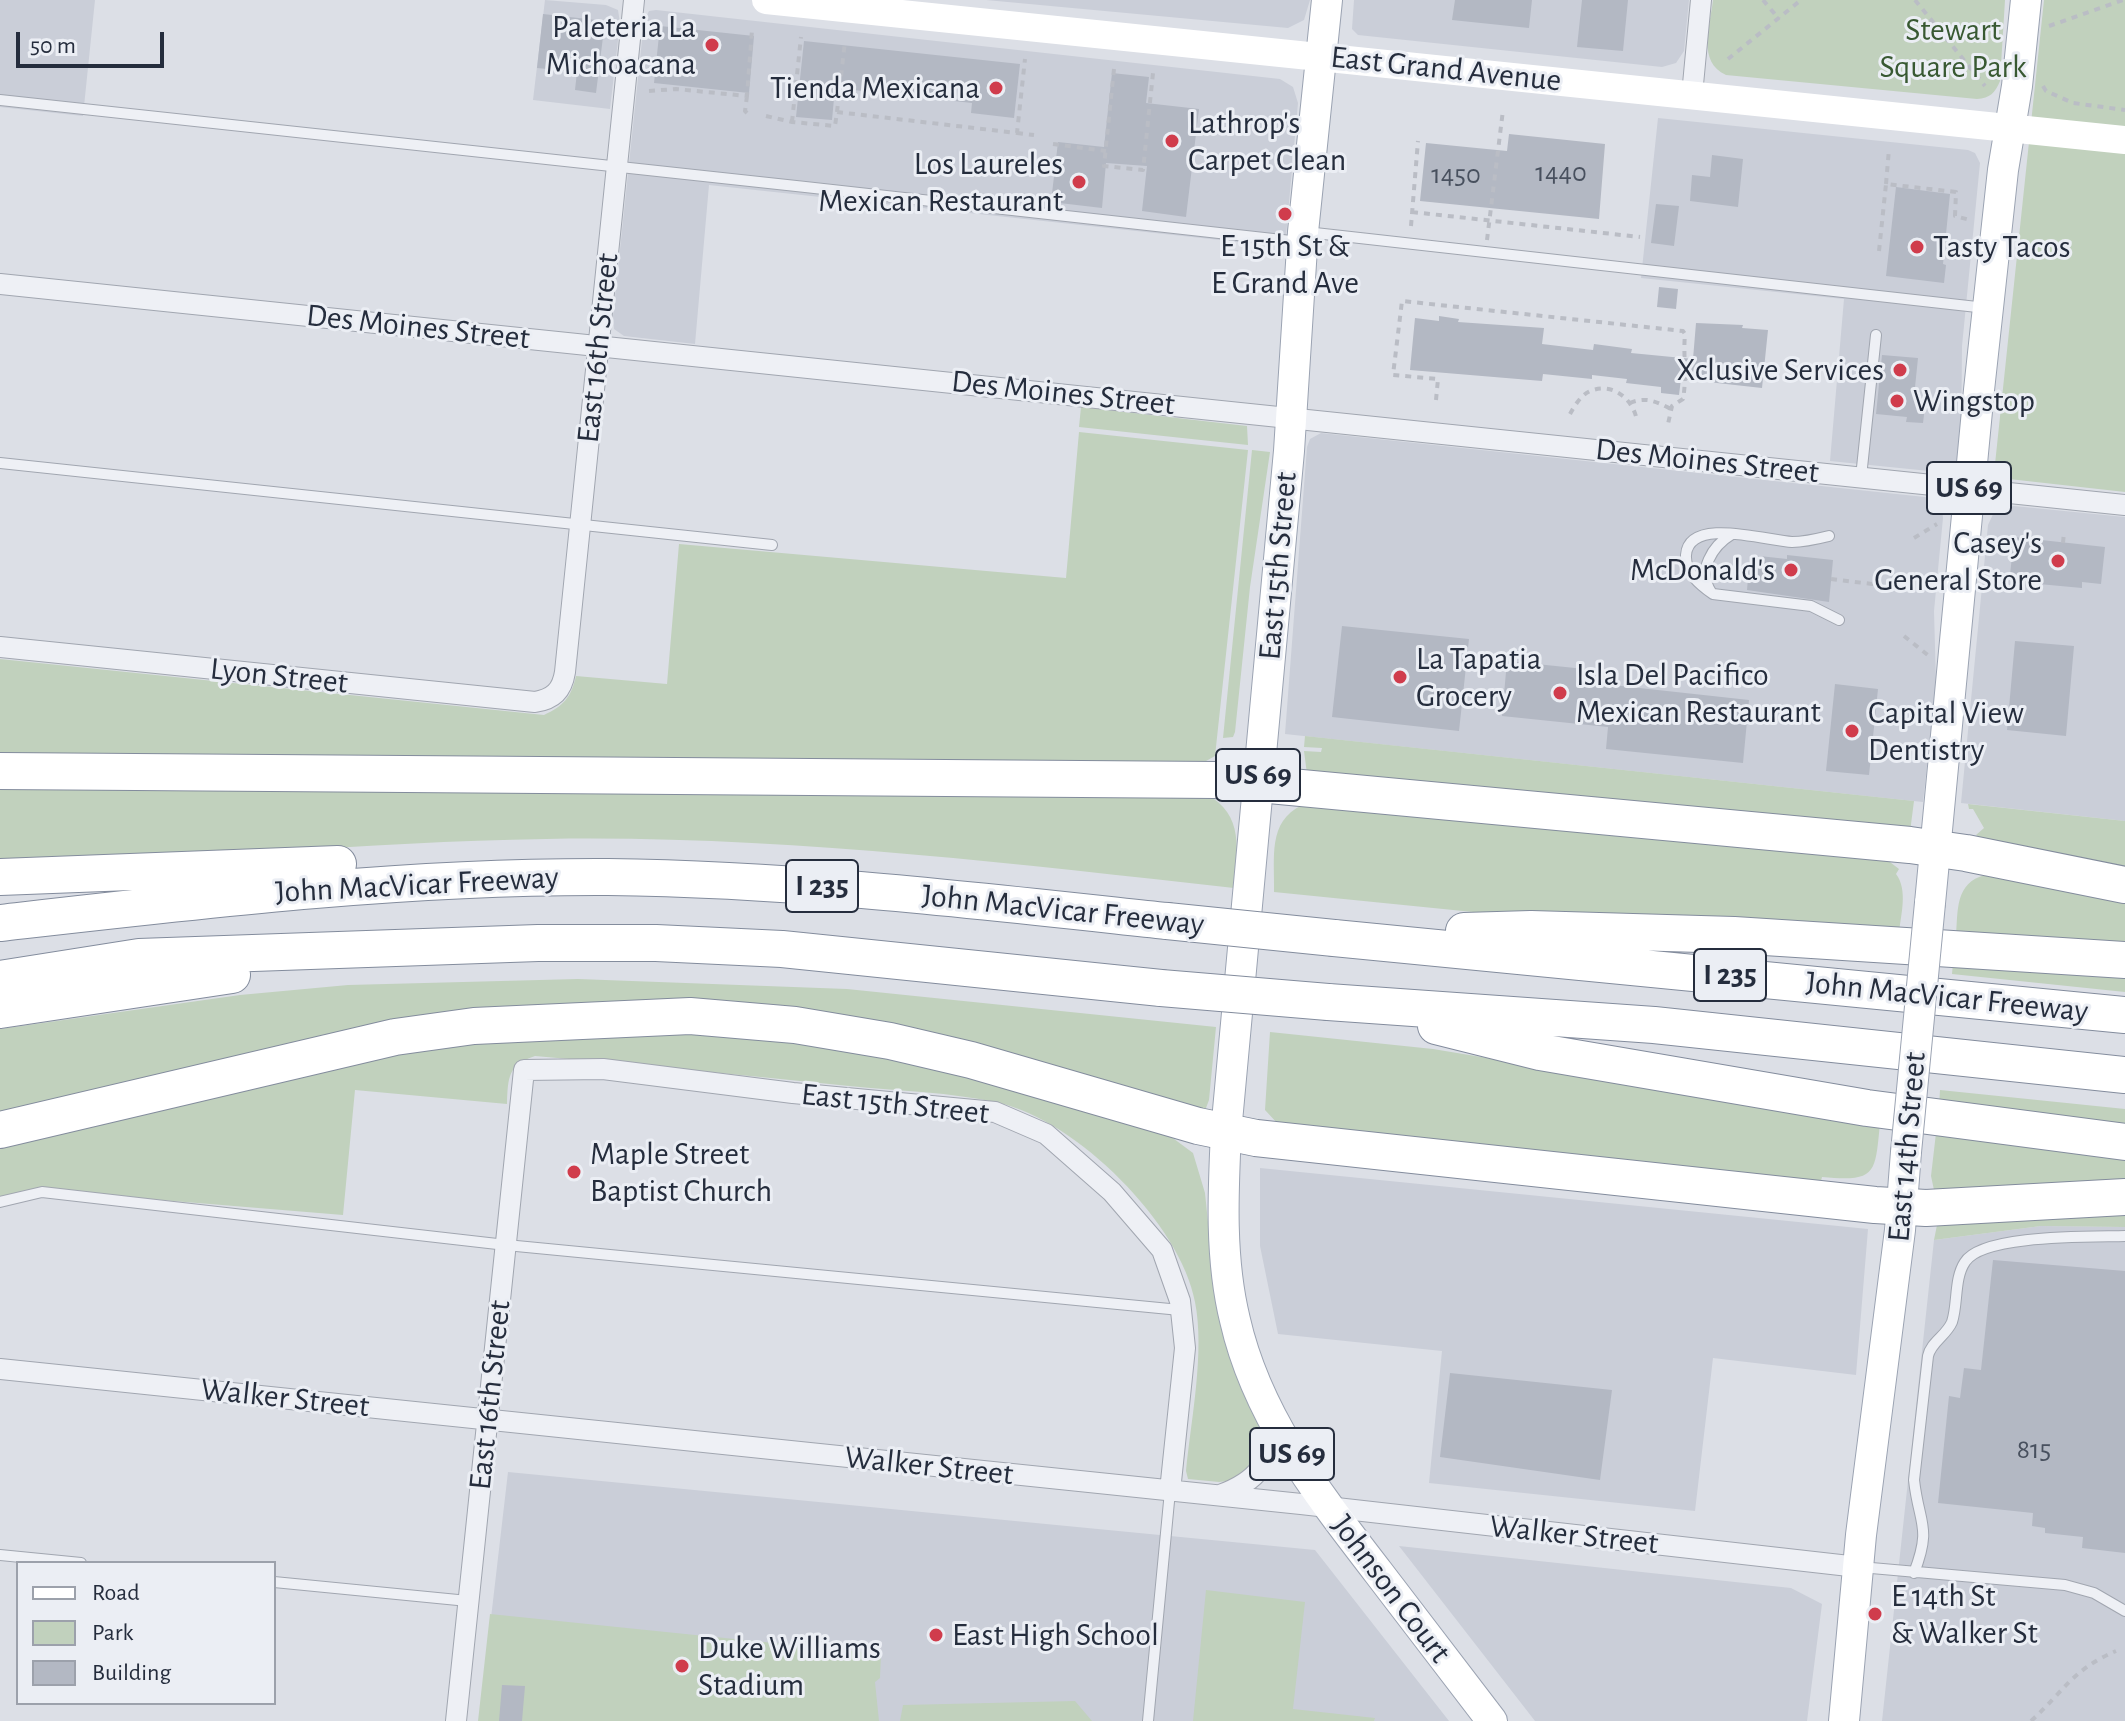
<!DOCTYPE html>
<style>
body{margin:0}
#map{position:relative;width:2125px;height:1721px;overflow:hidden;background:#dcdfe6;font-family:"Alegreya Sans",sans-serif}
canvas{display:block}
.legend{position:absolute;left:16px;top:1561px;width:260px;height:144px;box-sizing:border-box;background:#ebeef4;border:2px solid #9ca1ab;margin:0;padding:10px 14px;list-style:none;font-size:24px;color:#252d3d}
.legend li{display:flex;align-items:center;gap:16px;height:40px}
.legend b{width:40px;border:2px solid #9ca1ab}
.scale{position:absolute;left:16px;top:32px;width:148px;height:36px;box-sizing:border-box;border:4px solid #252d3d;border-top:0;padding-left:10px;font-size:24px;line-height:28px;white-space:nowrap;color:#252d3d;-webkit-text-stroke:6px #ebeef4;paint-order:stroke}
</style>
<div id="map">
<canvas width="2125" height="1721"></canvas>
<ul class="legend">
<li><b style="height:10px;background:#fff"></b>Road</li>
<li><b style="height:22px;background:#c1d1bd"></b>Park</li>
<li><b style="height:22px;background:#b3b8c3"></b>Building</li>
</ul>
<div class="scale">50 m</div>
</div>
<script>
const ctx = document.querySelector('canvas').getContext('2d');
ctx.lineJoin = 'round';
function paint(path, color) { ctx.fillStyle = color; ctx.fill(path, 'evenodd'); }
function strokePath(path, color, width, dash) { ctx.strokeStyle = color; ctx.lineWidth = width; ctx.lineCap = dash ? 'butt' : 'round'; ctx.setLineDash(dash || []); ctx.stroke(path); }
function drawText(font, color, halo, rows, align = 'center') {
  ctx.font = font + ' "Alegreya Sans",sans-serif'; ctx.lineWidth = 6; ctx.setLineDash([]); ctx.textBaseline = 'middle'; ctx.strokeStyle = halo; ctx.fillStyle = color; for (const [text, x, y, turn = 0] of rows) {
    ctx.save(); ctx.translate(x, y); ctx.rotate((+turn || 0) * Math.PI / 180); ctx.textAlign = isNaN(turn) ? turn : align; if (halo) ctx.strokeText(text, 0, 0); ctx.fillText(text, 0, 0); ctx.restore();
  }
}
const built = new Path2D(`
 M0 0H95L83 116 0 107Z
 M545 0 606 5 618 10 620 23 610 109 533 100Z
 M986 0H1310L1304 20 1288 28Z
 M1354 0H1689L1684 51 1676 63 1662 67 1358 35 1352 29Z
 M656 10 1280 79 1293 87 1298 103 1285 247 709 185 695 344 624 336 614 329 613 316 644 21 649 11Z
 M1658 118 1968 150 1975 153 1980 163 1962 346 1961 455 1956 468 1951 472H1939L1830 461 1844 299 1641 278Z
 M1321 433 1925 497 1933 500 1942 509 1943 518 1934 611 1936 683 1923 802 1285 734 1307 447 1310 439Z
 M2014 506 2125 517V821L1961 803 1988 525 1995 510Z
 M1260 1168 1868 1229 1856 1375 1713 1358 1695 1511 1429 1483 1442 1351 1278 1334 1260 1246Z
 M2041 1226 2125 1227V1721H1882L1934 1240Z
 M508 1472 1315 1550 1449 1721H479Z
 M1399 1546 1791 1588 1822 1604 1807 1721H1535Z`);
const green = new Path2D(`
 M1713 0H2005L2000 81C1995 93 1990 98 1977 99L1726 75C1697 62 1710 26 1713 0Z
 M2044 0H2125V492L2009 479 2002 475 1995 464Z
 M1081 407 1247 426 1248 445 1079 427Z
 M1079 432 1248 450 1215 756 1199 765 0 761V659L544 715C563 706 571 698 576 676L667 684 679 544 1066 578Z
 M1252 450 1270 452 1250 587 1235 732 1233 737 1223 738Z
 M1305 736 1914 801 1910 832 1307 774 1304 751 1321 752 1322 748 1304 747Z
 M0 786 1206 794C1245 815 1237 850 1234 888 1006 863 776 835 546 839 364 842 182 860 0 868Z
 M1968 804 2125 821V871L1982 840 1976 835 1984 828 1973 809H1969Z
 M1302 805 1882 856 1899 869 1896 874C1908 890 1901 914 1899 933L1483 913 1274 892C1275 858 1267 822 1302 805Z
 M1985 875 2125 902V948L1956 936C1958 910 1955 883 1985 875Z
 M1953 962 2125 973V992L1952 974Z
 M578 979 847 989 1216 1027 1209 1100 1206 1108 1191 1109 661 1007 0 1118V1029L240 995 348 985Z
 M1270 1032 1433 1049 1880 1123C1875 1174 1877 1182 1822 1177L1820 1185 1278 1124 1265 1110Z
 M632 1034 711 1035 796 1041 950 1071 1162 1130 1193 1153 1205 1193 1212 1262 1262 1423 1263 1441 1260 1455 1236 1480 1219 1482 1188 1479 1186 1471C1191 1420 1205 1352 1195 1302 1181 1224 1076 1120 999 1103 951 1092 898 1091 849 1086 744 1075 640 1065 535 1056 508 1065 508 1077 507 1104L355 1090 343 1215 40 1190 0 1199V1145L406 1052 463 1045Z
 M1940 1090 2125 1109V1131L1939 1108Z
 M1936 1133 2125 1156V1185L1934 1190 1931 1176Z
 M2125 1211V1227L2041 1226 1934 1240 1937 1225Z
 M1206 1590 1305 1602 1293 1709 1375 1718 1374 1721H1193Z
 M490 1614 881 1654 880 1678 875 1682 879 1721H478Z
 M1075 1701 1092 1721H900L903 1705Z`);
const building = new Path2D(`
 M1455 0H1532L1529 28 1452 20Z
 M1582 0H1628L1623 51 1577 47Z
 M543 14 605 21 596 93 575 90 577 72 537 68Z
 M660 26 754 36 749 93 654 83Z
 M804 41 1020 64 1014 118 971 113 972 103 835 88 832 120 796 117Z
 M1112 73 1149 77 1146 103 1199 109 1186 217 1142 211 1147 166 1106 163 1102 208 1051 202 1058 142 1104 147Z
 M1509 134 1605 144 1599 219 1420 201 1426 143 1507 151Z
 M1712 155 1743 159 1738 207 1690 201 1692 175 1710 177Z
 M1896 187 1950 194 1943 264 1946 265 1944 283 1886 276Z
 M1656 204 1679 206 1674 246 1651 243Z
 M1659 287 1678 289 1676 309 1657 307Z
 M1439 316 1459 319 1458 322 1544 328 1542 344 1593 350 1594 344 1632 349 1631 353 1693 359 1696 323 1743 325 1742 328 1768 330 1762 388 1681 379 1679 395 1661 393V387L1626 383 1627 379 1592 375V379L1543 374 1542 381 1410 370 1415 318 1439 321Z
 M1882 355 1918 358 1914 397 1926 398 1923 423 1906 422 1907 417 1876 414Z
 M2014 537 2105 547 2101 584 2082 582V588L2028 583 2029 576 2010 575Z
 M1750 555 1787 559V555L1833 560 1829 602 1747 590Z
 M1342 626 1469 639 1459 731 1332 717Z
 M2015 641 2074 646 2066 736 2007 730Z
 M1507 661 1614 672 1612 685 1749 700 1743 763 1606 749 1608 727 1502 716Z
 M1835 684 1878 689 1869 775 1826 771Z
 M1993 1260 2125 1271V1553L2082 1548 2083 1537 2045 1533V1528L2032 1526 2033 1513 1938 1503 1949 1396 1960 1398 1964 1368 1981 1370Z
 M1450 1373 1612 1390 1600 1480 1440 1457Z
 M502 1685 525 1686 522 1721H499Z`);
const path = new Path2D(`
 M1763 0 1779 19
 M1915 0 1985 86
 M2049 26 2123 0
 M1728 59 1801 0
 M1114 69 1104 166 1143 170 1153 73
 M2043 86 2046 91 2073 103 2125 110
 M649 91 676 89 747 96 752 30
 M747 96 745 111 749 115
 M837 112 845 41
 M766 116 792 122 835 126 837 112 1017 133 1025 59
 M792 122 801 37
 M1017 133 1034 135
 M1053 144 1106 151
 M1886 184 1889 149
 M1412 212 1640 237
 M1411 226 1418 141
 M1487 240 1503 110
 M1879 251 1886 184 1956 192 1955 216 1970 220
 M1436 400 1438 379 1393 375 1402 301 1683 331 1685 334C1683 356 1687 377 1683 399L1672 406 1668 424
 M1630 403C1646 396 1657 402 1671 409
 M1570 414C1575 405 1582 393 1593 390 1615 383 1634 401 1637 421
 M1914 538 1937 524
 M2063 543 2064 532
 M1831 579 1872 584 1879 577
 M1904 636 1929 656
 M2031 1721C2064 1691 2072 1670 2116 1651`);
const service = new Path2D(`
 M0 100C433 148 867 192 1300 242
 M1306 232 1986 308
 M0 463 772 545
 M1861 477 1876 335
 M1829 536C1817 539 1804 542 1792 542 1768 541 1689 516 1686 555 1685 573 1700 585 1713 594L1811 606 1839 620
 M1711 592C1697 571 1712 546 1732 534
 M0 1202 42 1192 506 1245 1180 1310
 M0 1555 81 1563
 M1860 1567 2065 1585 2094 1593 2125 1611
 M1914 1573C1932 1526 1919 1525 1914 1480L1928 1356C1931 1342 1946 1336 1952 1322 1958 1304 1954 1278 1965 1262 1982 1234 2092 1237 2125 1236
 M274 1582 468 1601
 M1148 1721 1170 1491`);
const minor = new Path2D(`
 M1692 95 1701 0
 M0 284 2125 505
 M0 647 535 702C553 699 562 691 565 672L634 0
 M0 1369 1301 1504 1858 1567
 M1220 1495C1256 1482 1274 1462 1271 1422
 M456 1721 524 1070 603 1069 793 1093 995 1112 1046 1134 1112 1192 1162 1250 1180 1301 1185 1348 1170 1491`);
const secondary = new Path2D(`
 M766 0 2125 140`);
const primary = new Path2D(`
 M1327 0 1303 232 1289 451 1226 1132C1223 1194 1220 1259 1235 1320 1257 1417 1318 1494 1378 1572 1416 1621 1454 1671 1492 1721
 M1930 903 1979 390 2003 170 2017 86 2026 0
 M1844 1721 1861 1535 1900 1230 1906 1152`);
const motorway = new Path2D(`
 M0 771 1216 780 1910 845 1966 853 2125 885
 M0 877 338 864
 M0 923C202 900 404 876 608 877 795 879 981 901 1167 921
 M1464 931 1531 929 1734 935 2125 960
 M1334 938 2125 1015
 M0 979 139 957 538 943H656L782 949 1161 988
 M1328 1002 1654 1025 2125 1075
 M0 1010 232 975
 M1436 1026 1540 1052 1867 1108 2125 1142
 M0 1130 395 1037 474 1026 690 1016 795 1025 890 1041 971 1060 1198 1126 1256 1138 1875 1205 1926 1208 2125 1197`);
const primaryBridge = new Path2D(`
 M1906 1152 1930 903`);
const motorwayBridge = new Path2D(`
 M1167 921 1334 938
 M1161 988 1328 1002`);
const markers = [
 [712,45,8,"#d03c4c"],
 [996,88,8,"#d03c4c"],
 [1172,141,8,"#d03c4c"],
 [1079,182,8,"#d03c4c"],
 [1285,214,8,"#d03c4c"],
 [1917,247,8,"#d03c4c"],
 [1900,370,8,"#d03c4c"],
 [1897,401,8,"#d03c4c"],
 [2058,561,8,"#d03c4c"],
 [1791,570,8,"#d03c4c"],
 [1400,677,8,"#d03c4c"],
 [1560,693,8,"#d03c4c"],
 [1852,731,8,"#d03c4c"],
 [574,1172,8,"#d03c4c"],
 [1875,1614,8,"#d03c4c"],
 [936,1635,8,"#d03c4c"],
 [682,1666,8,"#d03c4c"]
];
const numberNames = [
 ["1440",1561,173],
 ["1450",1456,175],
 ["815",2034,1450]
];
const shields = [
 [1969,488,84],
 [1258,775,84],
 [822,886,72],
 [1730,975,72],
 [1292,1454,84]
];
const shieldNames = [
 ["US 69",1969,488],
 ["US 69",1258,775],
 ["I 235",822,886],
 ["I 235",1730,975],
 ["US 69",1292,1454]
];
const poiNames = [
 ["Paleteria La",696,27,"right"],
 ["Michoacana",696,64,"right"],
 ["Tienda Mexicana",980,88,"right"],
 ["Lathrop's",1188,123],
 ["Carpet Clean",1188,160],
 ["Los Laureles",1063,164,"right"],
 ["Mexican Restaurant",1063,201,"right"],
 ["E 15th St &",1285,246,"center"],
 ["E Grand Ave",1285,283,"center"],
 ["Tasty Tacos",1933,247],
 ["Xclusive Services",1884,370,"right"],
 ["Wingstop",1913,401],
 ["Casey's",2042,543,"right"],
 ["General Store",2042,580,"right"],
 ["McDonald's",1775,570,"right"],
 ["La Tapatia",1416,659],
 ["Grocery",1416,696],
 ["Isla Del Pacifico",1576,675],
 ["Mexican Restaurant",1576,712],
 ["Capital View",1868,713],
 ["Dentistry",1868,750],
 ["Maple Street",590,1154],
 ["Baptist Church",590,1191],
 ["E 14th St",1891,1596],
 ["& Walker St",1891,1633],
 ["East High School",952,1635],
 ["Duke Williams",698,1648],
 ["Stadium",698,1685]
];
const parkNames = [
 ["Stewart",1953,30],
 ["Square Park",1953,67]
];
const streetNames = [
 ["East Grand Avenue",1446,69,6],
 ["Des Moines Street",418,327,6],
 ["East 16th Street",598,348,-84],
 ["Des Moines Street",1063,393,6],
 ["Des Moines Street",1707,461,6],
 ["East 15th Street",1278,566,-85],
 ["Lyon Street",279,676,6],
 ["John MacVicar Freeway",417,885,-3],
 ["John MacVicar Freeway",1063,910,6],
 ["John MacVicar Freeway",1947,997,6],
 ["East 15th Street",895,1104,6],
 ["East 14th Street",1907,1147,-85],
 ["East 16th Street",490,1395,-84],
 ["Walker Street",285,1398,6],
 ["Walker Street",929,1466,6],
 ["Walker Street",1574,1535,6],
 ["Johnson Court",1391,1589,53]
];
paint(built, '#caced8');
paint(green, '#c1d1bd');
paint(building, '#b3b8c3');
strokePath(service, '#a1a6b0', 12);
strokePath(minor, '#a1a6b0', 22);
strokePath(primary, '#9ba3b2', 32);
strokePath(motorway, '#838c9d', 38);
strokePath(path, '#babdc5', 4, [6, 6]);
strokePath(service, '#eef0f5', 10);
strokePath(minor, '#eef0f5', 20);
strokePath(secondary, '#fff', 28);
strokePath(primary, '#fff', 30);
strokePath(motorway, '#fff', 36);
strokePath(primaryBridge, '#9ba3b2', 32, []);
strokePath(motorwayBridge, '#838c9d', 38, []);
strokePath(primaryBridge, '#fff', 30);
strokePath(motorwayBridge, '#fff', 36);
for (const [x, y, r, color] of markers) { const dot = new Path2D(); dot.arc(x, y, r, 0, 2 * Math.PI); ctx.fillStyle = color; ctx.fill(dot); strokePath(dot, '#ebeef4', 3); }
drawText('28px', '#48505e', null, numberNames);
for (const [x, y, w] of shields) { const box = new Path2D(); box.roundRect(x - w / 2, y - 26, w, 52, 6); ctx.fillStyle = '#ebeef4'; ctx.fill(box); strokePath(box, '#252d3d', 2); }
drawText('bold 30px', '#252d3d', null, shieldNames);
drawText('32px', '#252d3d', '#ebeef4', poiNames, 'left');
drawText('32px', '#385932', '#ebeef4', parkNames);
drawText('32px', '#252d3d', '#ebeef4', streetNames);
</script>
